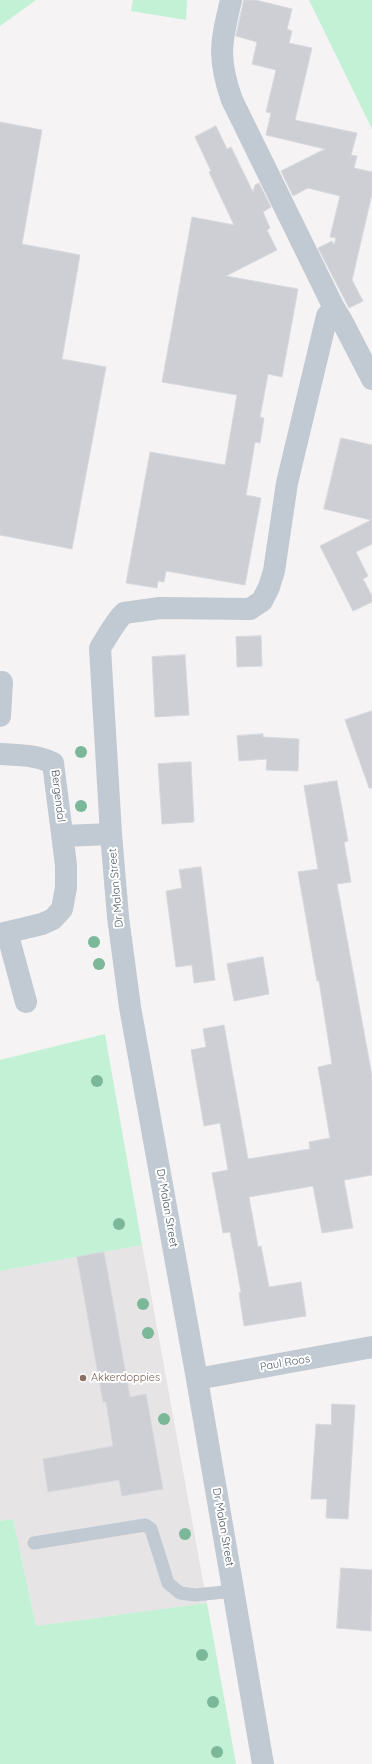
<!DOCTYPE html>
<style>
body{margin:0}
canvas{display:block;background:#f5f3f3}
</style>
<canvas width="372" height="1764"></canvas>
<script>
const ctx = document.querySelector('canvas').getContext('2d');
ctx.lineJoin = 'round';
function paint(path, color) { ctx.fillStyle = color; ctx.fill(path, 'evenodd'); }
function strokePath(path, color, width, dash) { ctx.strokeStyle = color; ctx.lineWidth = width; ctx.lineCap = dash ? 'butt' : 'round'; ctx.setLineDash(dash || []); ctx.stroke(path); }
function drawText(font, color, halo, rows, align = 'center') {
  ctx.font = font + ' Quicksand,sans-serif'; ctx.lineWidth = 4; ctx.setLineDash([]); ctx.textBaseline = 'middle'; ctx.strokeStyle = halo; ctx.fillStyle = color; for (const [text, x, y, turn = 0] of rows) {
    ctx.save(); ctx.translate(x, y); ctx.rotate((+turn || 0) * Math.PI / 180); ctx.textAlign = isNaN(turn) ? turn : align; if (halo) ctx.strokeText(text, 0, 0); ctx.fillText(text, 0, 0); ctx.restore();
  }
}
const education = new Path2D(`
 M142 1245 207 1603 36 1626 13 1519 0 1521V1271Z`);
const green = new Path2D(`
 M0 0H36L0 26Z
 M133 0H187L186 20 131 11Z
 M309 0H372V129Z
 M105 1034 142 1245 0 1271V1060Z
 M13 1519 36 1626 207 1603 236 1764H0V1521Z`);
const building = new Path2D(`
 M244 0H256L292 9 287 29 292 31 289 43 312 48 295 120 357 133 351 155 357 156 354 168 372 172V194L352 280 363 301 349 308 318 248 332 241 334 245 336 238 330 237 340 196 308 188 293 196 281 171 325 149 266 135 271 113 266 112 276 70 252 64 257 42 236 36Z
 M0 122 42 130 22 244 80 255 62 359 106 367 72 549 0 535Z
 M216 126 227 149 231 147 253 192 255 185 259 183 271 207 263 212 270 228 267 230 277 250 226 276 298 289 282 377 268 374 260 417 264 418 260 443 255 442 246 495 261 498 245 585 166 571 164 582 158 581 157 588 126 583 150 452 225 465 237 395 162 382 192 217 234 225 209 172 211 171 195 137Z
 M341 438 372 445V544L356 552 368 576 363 579 372 596V602L353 611 320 546 371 520 324 509Z
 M261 636 262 666 237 667 236 637Z
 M185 655 189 715 155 717 152 657Z
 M372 711V788H369L345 720Z
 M263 734V737L299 739 298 771 266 770 267 759 239 761 237 736Z
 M191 762 194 822 162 824 158 764Z
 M337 781 348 841 344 842 351 882 337 884 372 1076V1175L344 1180 353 1228 322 1233 313 1186 249 1197 258 1247 261 1246 269 1287 301 1282 306 1316 244 1326 239 1293 241 1292 230 1232 223 1233 212 1173 228 1170 220 1123 204 1126 191 1050 206 1047 203 1029 224 1025 248 1159 310 1149 309 1142 330 1138 318 1067 332 1064 319 981H317L298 872 318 869 304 786Z
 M201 867 215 980 194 983 192 965 176 967 166 891 182 888 179 870Z
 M263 957 269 994 234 1001 227 964Z
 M104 1252 130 1397 146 1394 163 1489 122 1496 119 1480 48 1492 43 1459 113 1446 106 1402H103L77 1257Z
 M332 1404 355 1405 348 1519 326 1518 327 1499H311L316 1424 331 1425Z
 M341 1568 372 1570 371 1631 337 1628Z`);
const lane = new Path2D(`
 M34 1543 145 1525 151 1529 168 1583 180 1593 195 1595 234 1591`);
const street = new Path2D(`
 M231 0C221 42 217 58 232 100L334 308 342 321 372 379
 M0 716 2 682
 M0 754C19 755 36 755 53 763L66 865V888L62 909 53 919 42 924 0 934
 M63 836 111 834
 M7 932 26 1002
 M197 1379 372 1347
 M263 1764 197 1379 130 1007 118 917 111 834 100 648C108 636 114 623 124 613L160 608 250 609 262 601 269 587 274 571 287 483 327 316 334 308`);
const trees = [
 [81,752],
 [81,806],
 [94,942],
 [99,964],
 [97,1081],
 [119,1224],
 [143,1304],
 [148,1333],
 [164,1419],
 [185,1534],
 [202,1655],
 [213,1702],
 [217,1752]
];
const markers = [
 [83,1378,4,"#8d6e63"]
];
const streetNames = [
 ["Bergendal",58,796,83],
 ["Dr Malan Street",116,888,-95],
 ["Dr Malan Street",167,1208,80],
 ["Paul Roos",285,1363,-10],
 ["Dr Malan Street",223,1527,80]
];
const educationNames = [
 ["Akkerdoppies",91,1378]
];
paint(education, '#e6e4e5');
paint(green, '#c3f1d5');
paint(building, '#cdcfd5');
strokePath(building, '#d7d9de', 1);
strokePath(lane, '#c1cad2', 13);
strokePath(street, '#c1cad2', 22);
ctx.fillStyle = '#7bb799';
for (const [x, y] of trees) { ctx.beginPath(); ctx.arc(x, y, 6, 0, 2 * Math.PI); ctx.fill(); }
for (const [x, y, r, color] of markers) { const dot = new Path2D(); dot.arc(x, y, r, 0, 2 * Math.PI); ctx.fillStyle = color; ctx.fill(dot); strokePath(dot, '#fff', 1.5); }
drawText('11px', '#4a5661', '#fff', streetNames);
drawText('11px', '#785e54', '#fff', educationNames, 'left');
</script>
